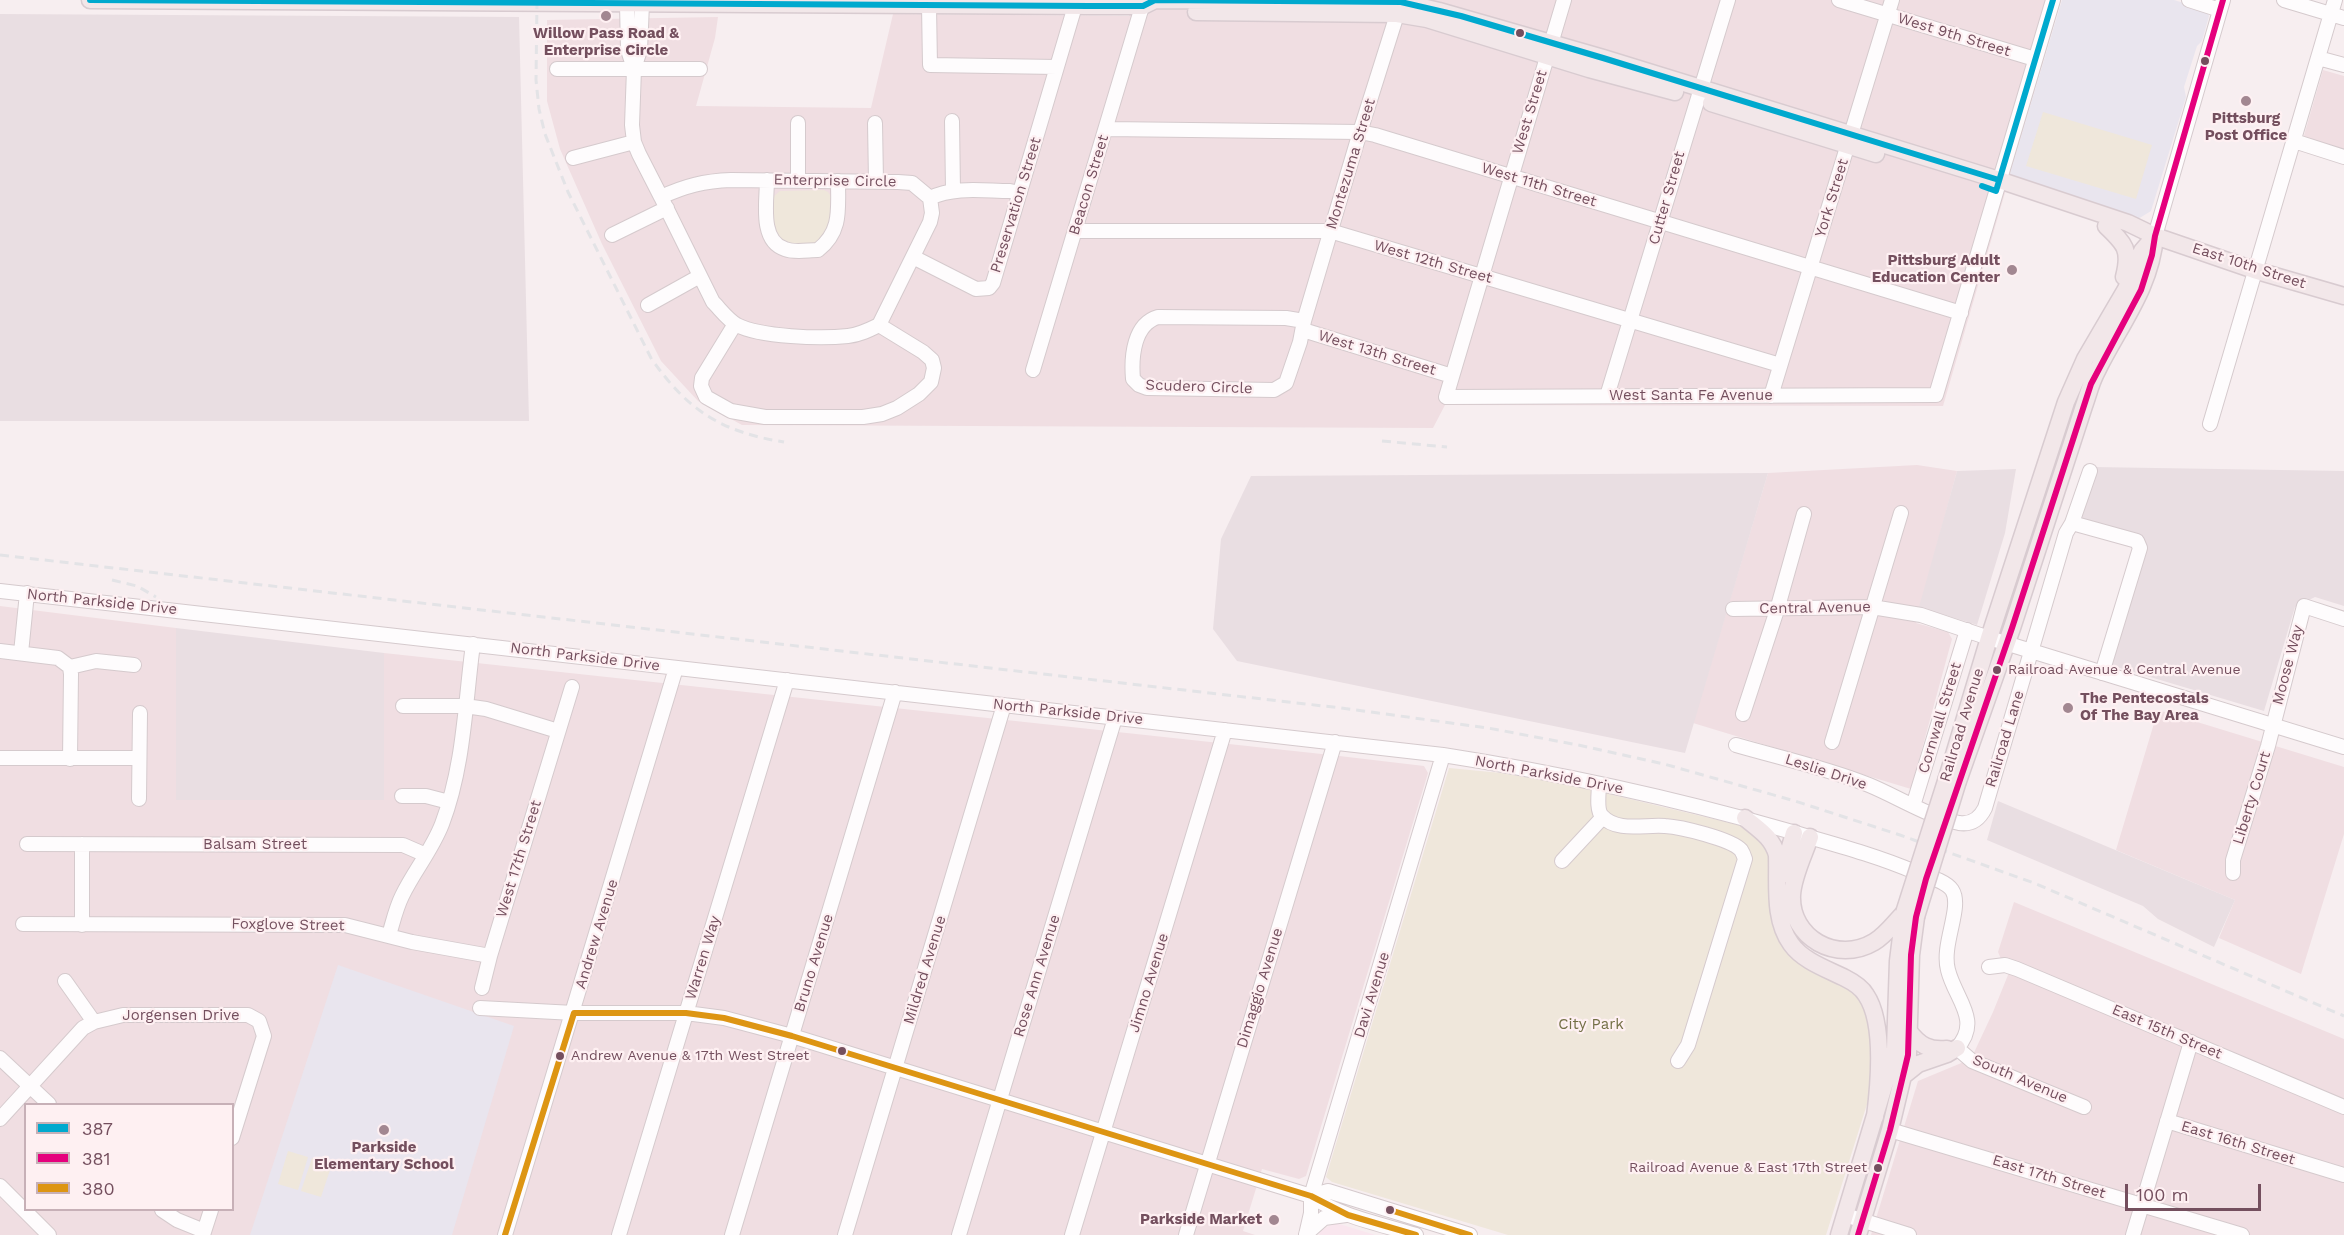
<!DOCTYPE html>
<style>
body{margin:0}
#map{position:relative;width:2344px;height:1235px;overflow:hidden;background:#f7eef0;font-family:"Work Sans",sans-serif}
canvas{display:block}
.legend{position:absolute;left:24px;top:1103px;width:210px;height:108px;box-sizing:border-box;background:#fef0f2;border:2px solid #c7b0b7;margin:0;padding:8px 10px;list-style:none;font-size:18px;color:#744f5e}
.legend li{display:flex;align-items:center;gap:12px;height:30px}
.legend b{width:30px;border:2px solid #c7b0b7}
.scale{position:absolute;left:2125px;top:1184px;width:136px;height:27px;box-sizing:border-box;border:3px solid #744f5e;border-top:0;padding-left:8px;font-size:18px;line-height:21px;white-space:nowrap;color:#744f5e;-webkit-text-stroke:4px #fef0f2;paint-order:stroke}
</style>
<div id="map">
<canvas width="2344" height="1235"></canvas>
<ul class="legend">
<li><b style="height:8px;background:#00a9ce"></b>387</li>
<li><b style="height:8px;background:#e5007d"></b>381</li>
<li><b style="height:8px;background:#dd9513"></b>380</li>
</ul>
<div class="scale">100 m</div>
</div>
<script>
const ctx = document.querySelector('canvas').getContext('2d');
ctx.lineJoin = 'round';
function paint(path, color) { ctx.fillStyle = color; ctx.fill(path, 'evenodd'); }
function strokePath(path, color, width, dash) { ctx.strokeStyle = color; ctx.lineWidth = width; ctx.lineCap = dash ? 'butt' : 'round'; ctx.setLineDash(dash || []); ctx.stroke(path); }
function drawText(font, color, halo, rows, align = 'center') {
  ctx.font = font + ' "Work Sans",sans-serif'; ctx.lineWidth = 4.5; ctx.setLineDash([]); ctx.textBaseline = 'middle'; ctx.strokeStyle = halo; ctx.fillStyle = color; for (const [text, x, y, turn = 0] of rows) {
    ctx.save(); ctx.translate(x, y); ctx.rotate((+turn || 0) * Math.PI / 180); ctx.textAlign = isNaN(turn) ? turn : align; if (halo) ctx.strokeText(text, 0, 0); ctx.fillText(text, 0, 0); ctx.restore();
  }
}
const residential = new Path2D(`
 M1135 0H2061L1943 406 1445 405 1433 428 742 425 698 401 661 361 602 244 560 149 547 101V20L718 17 715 38 696 106 871 108 893 14 1129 16Z
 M2323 70 2344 76V152L2303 139Z
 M1917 465 1957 471 1916 623 1948 632 1952 639 1911 789 1693 723 1768 473Z
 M0 606 176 628V799L384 800V653L1331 755 1424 766 1428 773 1306 1176 1299 1179 1262 1169 1243 1231 1255 1235H0ZM26 1104H232V1210H26Z
 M2158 710 2344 767V834L2301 974 2219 938 2235 900 2116 850Z
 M2014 902 2344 1039V1235H1871L1918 1081 1971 1059 1993 1012 2008 975 1998 952Z`);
const commercial = new Path2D(`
 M1336 1223 1375 1235H1319L1320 1230Z`);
const industrial = new Path2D(`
 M0 14 519 17 529 421H0Z
 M2093 467 2344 471V606L2315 597 2295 607 2264 711 2110 665 2144 541 2077 519Z
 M2016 469 2005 533 1977 625 1919 607 1957 471Z
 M1768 473 1685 753 1237 661 1213 629 1221 539 1251 476Z
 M176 628 384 653V800H176Z
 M1998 801 2235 900 2214 947 2158 919 2143 906 1987 840Z`);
const education = new Path2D(`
 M2062 0H2174L2206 10 2209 16 2202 41 2197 46 2184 87 2186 97 2151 211 2138 219 2014 179 2010 173Z
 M338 965 514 1026 452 1235H250Z`);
const green = new Path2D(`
 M2043 112 2152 145 2136 199 2026 166Z
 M824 190 828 192 831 196 829 229 817 244 787 245C772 232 773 216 773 197L780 191Z
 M1449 768 1501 773 1571 785 1743 826 1760 836 1770 853 1779 928 1858 995 1866 1011 1873 1052V1085L1826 1235H1508L1332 1182 1326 1177Z
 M288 1151 308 1157 298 1190 278 1184Z
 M312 1158 332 1164 321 1197 301 1191Z`);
const minor = new Path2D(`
 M1564 0 1446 397 1936 395 2053 0
 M1839 0 2035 59
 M2189 0 2220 10
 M2284 0 2344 18
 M627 4 628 50 634 69
 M642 4 640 50 634 69 632 125 634 142 639 154 661 197
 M929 6 930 65 1057 67
 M2318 58 2344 65
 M557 69H700
 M952 121 953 190
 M798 123V180
 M875 123 876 181
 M1106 129 1360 132 1375 135 1961 313
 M2294 141 2344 157
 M573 158 634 142
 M731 180 898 182 912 183 930 198 932 213 930 222 879 325C869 330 859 335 848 336 821 339 760 337 737 325 728 320 720 309 713 302L661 197C685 186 704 181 731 180Z
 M767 180C767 200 759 241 785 249 794 253 808 250 818 250 842 231 838 209 838 181
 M930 198C955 186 984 191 1010 191L1020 193
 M1076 231H1330L1780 365
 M612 235 667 208
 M2155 236 2223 0
 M913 257 976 289 989 288 993 283 1075 6
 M648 305 700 276
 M1304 321 1286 318 1158 317C1134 324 1131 356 1133 379L1139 385 1147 388 1274 390 1286 383 1300 342 1304 321 1360 132 1400 5
 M735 324 702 378 701 386 706 397 731 411 765 417H863L882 414 897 408 919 394 931 382 934 368 932 360 923 352 879 325
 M1303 330 1452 376
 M1033 370 1144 0
 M1607 396 1728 0
 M1771 396 1892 0
 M2210 424 2335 0
 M2072 523 2137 541 2140 548 2102 673
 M0 591 1443 755C1559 773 1673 798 1785 830 1829 843 1873 854 1915 872 1926 876 1945 880 1952 890 1963 907 1941 944 1948 970 1955 999 1982 1020 1957 1048L1972 1061 2084 1107
 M1733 609 1872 607 1921 615 1989 638 2344 747
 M0 651 58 658 70 667 71 674 70 759
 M21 653 27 593
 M70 667 96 661 134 665
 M403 706H465L486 709 558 731
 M1743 714 1777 610 1804 514
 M1832 742 1901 513
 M1736 745C1781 758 1827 768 1869 785 1898 797 1929 817 1959 823 1972 825 1980 818 1985 808L2066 533 2072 523 2090 471
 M0 758H139
 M1599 784C1599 792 1596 810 1602 816 1617 833 1646 824 1665 826 1681 827 1731 839 1741 850 1743 853 1744 856 1745 859L1688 1045 1678 1061
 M402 796H426L449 802
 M139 799 140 713
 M1913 806 1967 630
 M27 844 403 845 426 855
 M82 844V925
 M1562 861 1603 817
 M2233 873V860L2268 746 2304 606 2344 619
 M23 924 345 925 412 942 490 956
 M389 935C393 922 396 908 402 896 414 871 432 850 442 824 464 766 465 704 473 644
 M1989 967 2005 965 2017 969 2344 1107
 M65 981 94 1022
 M482 988 490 956 572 687
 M480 1008 574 1013H686L724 1018 792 1036 1311 1196C1341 1217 1381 1224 1416 1235
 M0 1058 49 1104
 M0 1119 83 1028 94 1022 123 1015H248L259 1021 264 1036 232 1138
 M2167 1121 2344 1175
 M1890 1130 2242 1235
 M0 1186 49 1235
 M1311 1196 1328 1191 1470 1235
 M162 1210 177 1220 204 1231
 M1845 1215 1909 1235
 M1306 1234 1324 1218 1346 1215
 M203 1235 211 1210
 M505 1235 676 668
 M619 1235 787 680
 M732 1235 895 692
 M845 1235 1004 705
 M959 1235 1115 718
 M1072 1235 1225 730
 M1186 1235 1335 742
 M1306 1235 1311 1213V1196L1443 755
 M2133 1235 2191 1042`);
const major = new Path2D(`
 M90 0 1089 6H1143L1155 0 1401 2 1439 11 1603 58 1999 180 2128 223 2155 236 2254 270 2344 296
 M1196 12 1397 14 1427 19 1589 69 1675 92
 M1711 103 1876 154
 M2106 226C2125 244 2131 250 2124 277
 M1947 778 1989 638 2066 402 2085 359 2126 289 2142 251 2155 236
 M1958 781 2012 628 2084 406C2088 395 2091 382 2097 371 2119 326 2151 288 2155 236
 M1745 818C1759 830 1772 837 1777 855 1778 885 1773 919 1791 944 1803 961 1827 969 1845 978 1853 982 1862 988 1866 995 1885 1023 1879 1085 1875 1117
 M1810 837C1804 855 1793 876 1792 895 1790 938 1837 964 1874 942 1886 935 1894 923 1904 913
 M1782 875 1794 833
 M1908 1030C1919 1045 1929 1051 1947 1049
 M1903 1076 1918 1064 1947 1054 1957 1048
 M1839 1235 1895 1049 1898 961 1904 913
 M1858 1235 1890 1130 1908 1055 1911 955 1916 917`);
const rail = new Path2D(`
 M537 0 536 80 539 109 545 134 568 192 651 358C687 410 721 432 784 442
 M1382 441 1447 447
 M0 555 1341 708 1488 728 1578 745 1664 764 1795 801 1897 834 2034 883 2344 1016
 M112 580 137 586 156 597`);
const majorBridge = new Path2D(`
 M1904 913 1947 778
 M1916 917 1958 781`);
const bus1 = new Path2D(`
 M90 0 1089 6H1143L1155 0 1401 2 1461 16 1603 58 1999 180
 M1982 186 1996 191 2053 0`);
const bus2 = new Path2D(`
 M1858 1235 1890 1130 1908 1055 1911 955 1916 917 1926 879 2012 628 2091 384 2141 290 2152 255 2155 236 2223 0`);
const bus3 = new Path2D(`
 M1390 1210 1470 1235
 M505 1235 574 1013H686L724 1018 792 1036 1311 1196 1348 1215 1416 1235`);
const markers = [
 [606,16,6,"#a28791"],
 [1520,33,5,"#744f5e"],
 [2205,61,5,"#744f5e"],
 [2246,101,6,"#a28791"],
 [2012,270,6,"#a28791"],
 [1997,670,5,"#744f5e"],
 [2068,708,6,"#a28791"],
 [842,1051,5,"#744f5e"],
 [560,1056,5,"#744f5e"],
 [384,1130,6,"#a28791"],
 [1878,1168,5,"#744f5e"],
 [1390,1210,5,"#744f5e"],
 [1274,1220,6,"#a28791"]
];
const busNames = [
 ["Railroad Avenue & Central Avenue",2008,670],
 ["Andrew Avenue & 17th West Street",571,1056],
 ["Railroad Avenue & East 17th Street",1867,1168,"right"]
];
const poiNames = [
 ["Willow Pass Road &",606,34],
 ["Enterprise Circle",606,51],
 ["Pittsburg",2246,119],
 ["Post Office",2246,136],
 ["Pittsburg Adult",2000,261,"right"],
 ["Education Center",2000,278,"right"],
 ["The Pentecostals",2080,699,"left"],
 ["Of The Bay Area",2080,716,"left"],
 ["Parkside",384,1148],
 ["Elementary School",384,1165],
 ["Parkside Market",1262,1220,"right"]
];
const streetNames = [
 ["West 9th Street",1954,35,17],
 ["West Street",1530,112,-73],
 ["Montezuma Street",1351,164,-73],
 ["Enterprise Circle",835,181,1],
 ["Beacon Street",1089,185,-73],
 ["West 11th Street",1539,185,17],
 ["Cutter Street",1667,198,-74],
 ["York Street",1832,198,-73],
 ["Preservation Street",1016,205,-73],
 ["West 12th Street",1433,262,16],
 ["East 10th Street",2249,266,18],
 ["West 13th Street",1377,353,17],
 ["Scudero Circle",1199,387,2],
 ["West Santa Fe Avenue",1691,396],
 ["North Parkside Drive",102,602,6],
 ["Central Avenue",1815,608,-1],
 ["North Parkside Drive",585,657,7],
 ["Moose Way",2288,665,-75],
 ["North Parkside Drive",1068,712,6],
 ["Cornwall Street",1940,718,-73],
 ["Railroad Avenue",1962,725,-73],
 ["Railroad Lane",2005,739,-73],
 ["Leslie Drive",1826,772,18],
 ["North Parkside Drive",1549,775,11],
 ["Liberty Court",2252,798,-73],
 ["Balsam Street",255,845],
 ["West 17th Street",519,859,-73],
 ["Foxglove Street",288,925,1],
 ["Andrew Avenue",597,934,-73],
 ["Warren Way",703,958,-73],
 ["Bruno Avenue",814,963,-73],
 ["Mildred Avenue",925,970,-73],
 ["Rose Ann Avenue",1037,976,-73],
 ["Jimno Avenue",1149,983,-73],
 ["Dimaggio Avenue",1260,988,-73],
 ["Davi Avenue",1372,995,-73],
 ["Jorgensen Drive",181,1016],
 ["East 15th Street",2167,1032,23],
 ["South Avenue",2020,1079,23],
 ["East 16th Street",2238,1143,17],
 ["East 17th Street",2049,1177,17]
];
const parkNames = [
 ["City Park",1591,1025]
];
paint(residential, '#f0dee2');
paint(commercial, '#f9e6ee');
paint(industrial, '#e9dee2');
paint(education, '#e9e5ee');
paint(green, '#efe7db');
strokePath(minor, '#d5cacd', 16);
strokePath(major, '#d8cbd0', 19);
strokePath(minor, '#fefcfd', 14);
strokePath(major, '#f2e7e9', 16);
strokePath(rail, '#e3e3e6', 3, [9, 6]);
strokePath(majorBridge, '#d8cbd0', 19, []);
strokePath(majorBridge, '#f2e7e9', 16);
strokePath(bus1, '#00a9ce', 6);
strokePath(bus2, '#e5007d', 6);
strokePath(bus3, '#dd9513', 6);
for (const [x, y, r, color] of markers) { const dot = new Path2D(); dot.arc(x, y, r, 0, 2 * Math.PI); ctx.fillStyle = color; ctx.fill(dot); strokePath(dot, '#fef0f2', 2); }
drawText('14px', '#744f5e', '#fef0f2', busNames, 'left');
drawText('bold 15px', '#744f5e', '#fef0f2', poiNames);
drawText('15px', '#744f5e', '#fef0f2', streetNames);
drawText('15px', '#736f45', '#fef0f2', parkNames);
</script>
